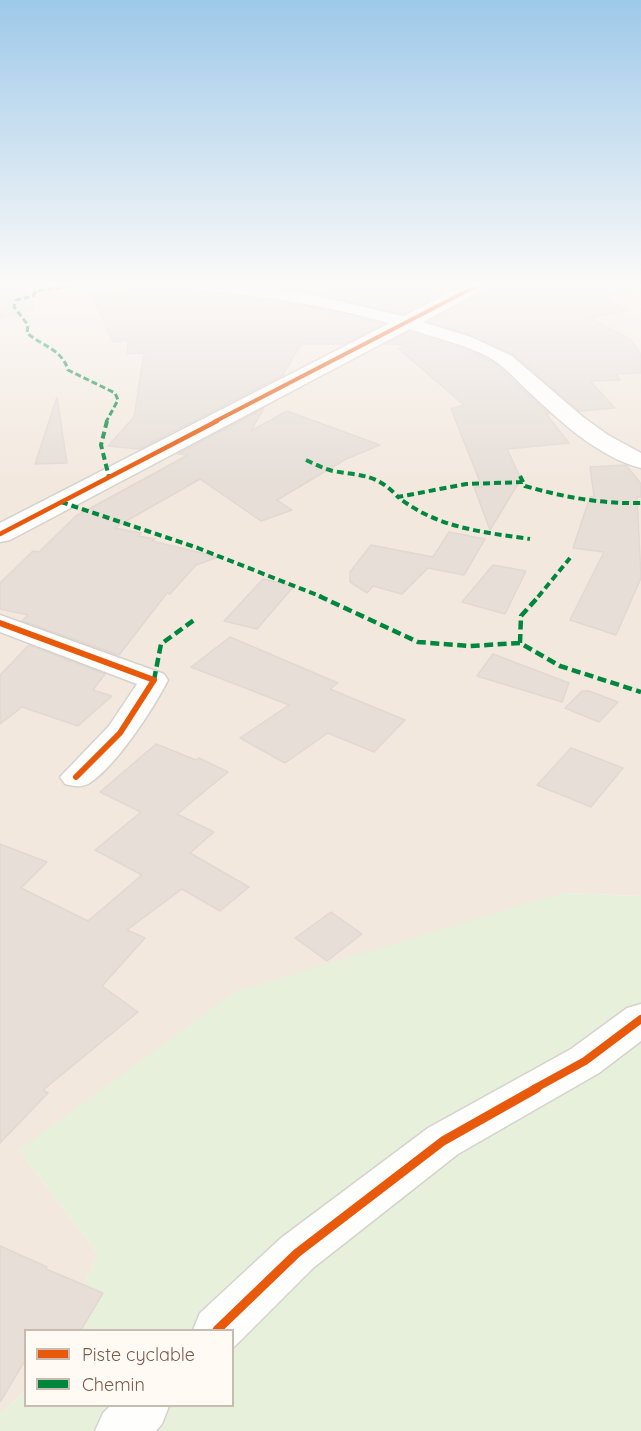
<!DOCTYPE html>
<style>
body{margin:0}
#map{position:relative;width:641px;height:1431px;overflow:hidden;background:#f9f5f0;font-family:Quicksand,sans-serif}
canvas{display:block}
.legend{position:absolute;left:24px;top:1329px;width:210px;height:78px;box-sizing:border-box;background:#fffaf3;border:2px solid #cabbb1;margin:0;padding:8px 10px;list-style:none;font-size:18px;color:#7a5c4d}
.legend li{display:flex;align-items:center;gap:12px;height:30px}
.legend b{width:30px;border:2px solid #cabbb1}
</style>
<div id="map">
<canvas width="641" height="1431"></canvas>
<ul class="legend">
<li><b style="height:8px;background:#e8590c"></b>Piste cyclable</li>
<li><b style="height:8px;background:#00873e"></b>Chemin</li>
</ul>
</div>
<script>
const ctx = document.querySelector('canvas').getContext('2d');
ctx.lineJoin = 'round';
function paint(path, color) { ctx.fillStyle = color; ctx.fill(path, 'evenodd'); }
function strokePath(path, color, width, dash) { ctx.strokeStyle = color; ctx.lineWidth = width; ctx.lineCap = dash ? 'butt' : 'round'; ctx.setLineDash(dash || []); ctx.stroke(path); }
const residential = new Path2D(`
 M0 282H641V896L563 893 19 1150 98 1254 63 1330H26L25 1391 0 1415Z`);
const green = new Path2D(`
 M563 893 641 896V1431H0V1415L25 1391 26 1406H232V1330H63L98 1254 19 1150 235 992Z`);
const building = new Path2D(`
 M0 282H20L35 309 0 319Z
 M243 282H465L403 314 300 290Z
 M495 282H634L635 288 605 298 629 310 590 318 630 339 641 354V373L616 374 620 380 590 381 615 408 580 411 513 354 472 335 429 322 492 288Z
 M161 287 300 305 383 324 344 344H301L283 375 139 449 108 446 134 417 144 353 127 354 128 340 113 342 91 293Z
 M409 332 470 351 494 363 549 414H546L569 443 507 449 521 479 490 530 474 487H482L451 409 464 405 399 349 407 345 385 344Z
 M57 397 67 463 35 464Z
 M264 408 251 431 287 411 380 445 346 459 277 500 292 510 261 521 200 479 114 528 141 533 138 536 155 539 152 541 218 557 196 565 170 594 167 593 119 655 22 621 28 615 0 609V583L33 551 39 552 76 516 188 455 178 454Z
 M626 465 641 484V497H637L641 578 616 635 570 620 604 552 573 548 590 497 594 496 590 467Z
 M449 532 485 539 464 575 428 568 402 594 373 586 367 593 350 582V572L371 545 433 557Z
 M493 565 526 571 505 614 462 602Z
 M263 579 294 586 257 629 224 621Z
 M230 637 338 683 330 689 405 720 374 752 328 733 285 763 240 738 289 705 191 667Z
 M29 645 105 674 93 690 112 696 78 726 22 707 0 724V675Z
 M493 654 569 683 562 702 477 676Z
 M582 691H589L618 702 599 722 565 708Z
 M156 744 196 760 199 758 228 772 177 814 214 832 190 853 249 887 220 911 182 889 127 930 145 938 102 986 138 1012 43 1090 48 1093 0 1143V844L47 862 21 888 88 921 142 875 95 850 141 812 100 792Z
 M571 748 623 768 591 807 537 785Z
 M331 912 362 934 327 961 295 938Z
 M0 1246 47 1267 46 1269 103 1293 81 1330H26V1359L0 1402Z`);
const minor = new Path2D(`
 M161 282H227L300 292 403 316 471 337 512 356 583 417 608 435 641 453V468C598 457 560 421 529 392 518 382 508 370 495 361 475 348 450 342 428 335 344 307 257 294 169 287L163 286Z
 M0 615 164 674 168 680C154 708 115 768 88 784 80 788 72 786 65 784L60 777 109 726 137 684 0 632Z
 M641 1004V1041L599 1073 458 1154 313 1268 234 1347H232V1330H193L200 1313 281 1238 428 1128 571 1049 627 1008Z
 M110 1406H169L162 1424 156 1431H95L103 1413Z`);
const tertiary = new Path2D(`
 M470 282H493L491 286 10 540 0 542V523Z`);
const quietFar2 = new Path2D(`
 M98 282 36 291 33 296 16 300 14 307 28 325 27 333C42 346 62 349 68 370L115 393 118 400 106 422`);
const quietFar1 = new Path2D(`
 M107 421 101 445 109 477
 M306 460C315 464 324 469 333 471 362 476 377 474 398 497
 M520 476 525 486C563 497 601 504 641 503
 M523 482 466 484 398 497C437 528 482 532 530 539
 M61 502 198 548 322 597
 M538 597 570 558`);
const quiet = new Path2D(`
 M319 596 418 642 470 646 520 643 560 666 641 692
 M520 643 521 616 539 596
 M154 680 161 644 194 620`);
const cyclewayFar4 = new Path2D(`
 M214 422 484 282`);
const cyclewayFar3 = new Path2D(`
 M0 534 217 421`);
const cyclewayFar2 = new Path2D(`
 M0 623 154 680 120 733 76 777`);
const cyclewayFar1 = new Path2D(`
 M534 1089 585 1061 641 1019`);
const cycleway = new Path2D(`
 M217 1330 297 1253 443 1141 537 1088`);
paint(residential, '#f2e8de');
paint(green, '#e7f0db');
paint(building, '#e6ded7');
strokePath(building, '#e2d8d2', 1.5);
strokePath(minor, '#d7d1cb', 3);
strokePath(tertiary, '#d7d1cb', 3);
paint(minor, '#fefefd');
paint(tertiary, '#fefefd');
strokePath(quietFar2, '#00873e', 3, [6, 3]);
strokePath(quietFar1, '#00873e', 4, [7, 4]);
strokePath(quiet, '#00873e', 4.5, [9, 4.5]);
strokePath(cyclewayFar4, '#e8590c', 4);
strokePath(cyclewayFar3, '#e8590c', 4.5);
strokePath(cyclewayFar2, '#e8590c', 6);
strokePath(cyclewayFar1, '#e8590c', 8);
strokePath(cycleway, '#e8590c', 9);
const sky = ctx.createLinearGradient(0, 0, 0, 482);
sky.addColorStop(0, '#9ec9e9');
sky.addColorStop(0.59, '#fcfaf8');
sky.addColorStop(1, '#fcfaf800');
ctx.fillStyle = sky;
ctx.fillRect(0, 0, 641, 482);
</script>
